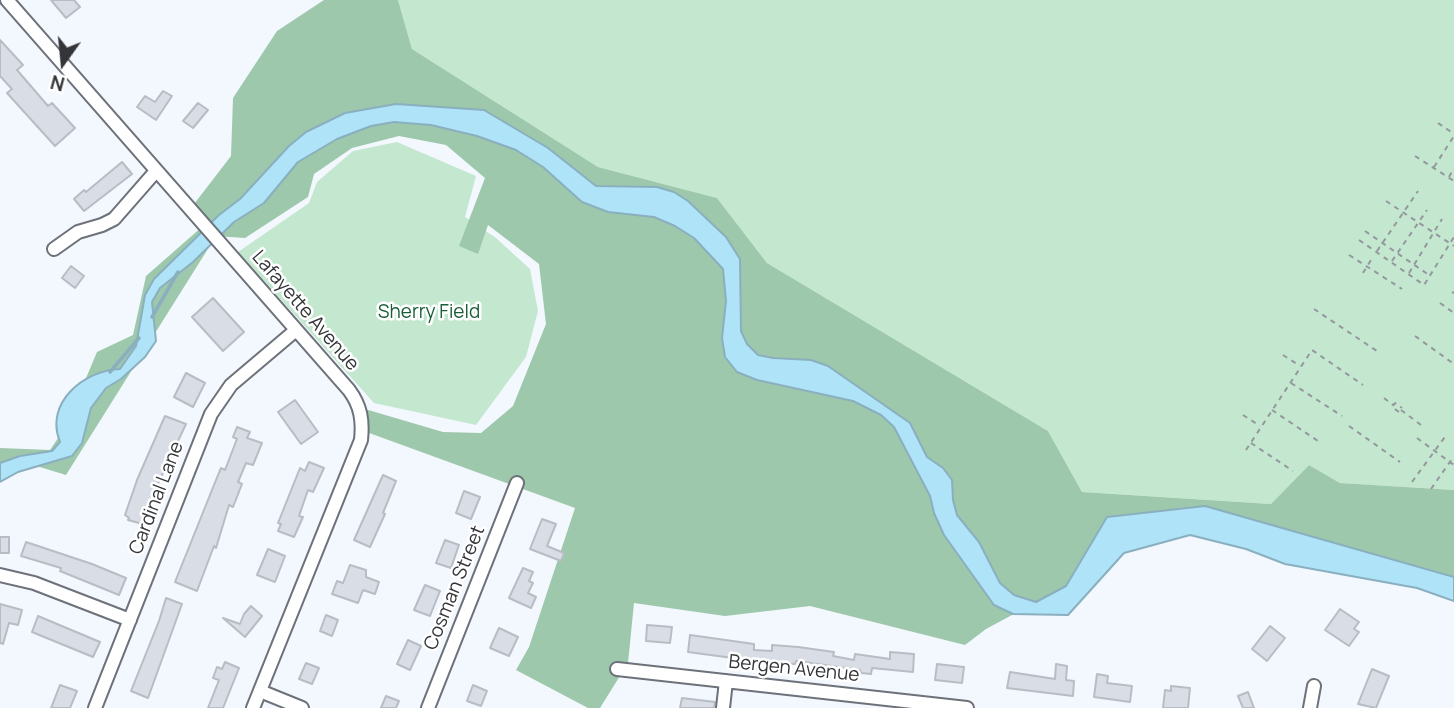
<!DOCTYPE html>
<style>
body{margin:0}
#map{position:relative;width:1454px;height:708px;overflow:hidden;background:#f3f7fe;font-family:Manrope,sans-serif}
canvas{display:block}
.north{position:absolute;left:28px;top:28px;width:70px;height:70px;-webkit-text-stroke:5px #fff;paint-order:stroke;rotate:195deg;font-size:19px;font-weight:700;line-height:28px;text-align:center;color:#333539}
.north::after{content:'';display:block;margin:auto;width:24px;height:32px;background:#333539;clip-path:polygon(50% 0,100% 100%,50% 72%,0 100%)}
</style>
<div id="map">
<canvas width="1454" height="708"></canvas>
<div class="north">N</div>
</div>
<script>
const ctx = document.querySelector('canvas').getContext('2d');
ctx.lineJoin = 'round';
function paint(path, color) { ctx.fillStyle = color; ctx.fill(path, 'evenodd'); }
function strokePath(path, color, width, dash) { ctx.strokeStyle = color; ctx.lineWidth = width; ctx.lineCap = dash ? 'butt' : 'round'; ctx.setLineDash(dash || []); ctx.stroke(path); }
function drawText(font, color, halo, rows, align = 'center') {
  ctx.font = font + ' Manrope,sans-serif'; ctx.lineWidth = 5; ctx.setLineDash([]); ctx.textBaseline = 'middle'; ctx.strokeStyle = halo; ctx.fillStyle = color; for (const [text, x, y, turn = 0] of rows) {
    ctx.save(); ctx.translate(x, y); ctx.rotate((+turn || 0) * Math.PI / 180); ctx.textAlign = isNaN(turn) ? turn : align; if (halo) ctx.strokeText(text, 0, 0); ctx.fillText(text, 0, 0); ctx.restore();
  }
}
const green = new Path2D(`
 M398 0H1454V490L1340 483 1309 465 1271 504 1082 492 1048 431 767 263 717 198 598 167 412 49Z
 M397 142 476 176 465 217 496 238 530 269 538 311 526 357 476 425 374 403 238 252 309 203 317 182 353 151Z`);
const forest = new Path2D(`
 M324 0H398L412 49 598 167 717 198 767 263 1048 431 1082 492 1271 504 1309 465 1340 483 1454 490V577L1205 506 1108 517 1066 586 986 629 965 645 810 606 725 616 634 603 628 663 600 708H588L516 670 529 647 575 508 361 430 358 407 443 432 481 433 513 406 546 324 539 264 488 225 478 254 459 246 485 178 446 145 399 136 352 148 314 174 308 197 245 238 216 236 66 475 30 464 0 478V448L50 450 65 428 97 352 133 335 146 276 203 226 191 208 231 156 233 98 277 31Z`);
const water = new Path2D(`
 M396 104 484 110 548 148 596 186 657 187 674 192 688 201 726 237 740 259 741 331 747 344 758 355 773 358 811 360 828 366 910 423 927 457 943 468 952 480 953 500 957 515 979 542 1000 583 1014 595 1036 602 1066 586 1107 517 1205 506 1454 577V601L1417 588 1285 564 1246 549 1190 535 1124 553 1068 615 1013 614 994 605 944 535 934 513 930 496 894 427 881 415 853 401 757 380 737 372 725 357 722 338 726 301 723 269 694 238 675 226 654 217 608 212 582 202 543 167 516 150 477 136 431 125 394 122 371 126 337 139 298 162 264 203 234 222 193 262 160 288 152 302 156 341 145 357 121 379 106 388 91 408 82 443 72 456 18 472 0 482V463L20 456 52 451 60 442C44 403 84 370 120 369L136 346 145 295 154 279 219 215 240 199 289 146 306 132 345 113Z`);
const stream = new Path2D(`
 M152 317 178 272
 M110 372 139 338`);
const building = new Path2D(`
 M51 0H74L80 7 66 18Z
 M0 40 23 65 17 70 48 106 52 103 75 128 55 146 7 93 12 89 0 76Z
 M163 91 172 96 156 120 137 107 145 96 155 102Z
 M198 103 208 110 193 128 183 121Z
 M122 162 132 174 84 211 74 199 84 190 86 192Z
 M71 266 84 276 75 288 62 278Z
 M213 298 244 332 223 351 192 317Z
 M186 373 205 383 193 407 174 397Z
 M295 400 318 432 301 444 278 412Z
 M165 416 186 424 156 488 148 508 151 512 148 518 146 517 143 524 128 520 129 518 125 515 137 480Z
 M237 427 250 432 247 438 262 443 253 465 246 463 238 482 242 484 233 507 229 505 216 548 214 546 197 591 175 582 216 480 221 468 225 470 237 439 233 437Z
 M309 462 324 468 313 492 308 490 299 516 303 517 294 537 278 531 281 524 278 523 300 468 305 471Z
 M383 475 396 481 383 513 385 514 370 547 354 540Z
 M464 491 480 497 471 519 456 513Z
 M542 519 556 524 547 546 564 553 561 561 530 549Z
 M0 537H9V553H0Z
 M445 540 459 545 451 568 436 563Z
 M26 542 92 564 126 578 119 595 60 571 61 568 21 556Z
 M268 549 285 556 275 582 257 575Z
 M350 565 366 570V577L379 582 375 594 363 590 358 603 332 594 337 581 343 583Z
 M523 568 533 572 529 581 533 583 528 593 536 597 531 608 509 598Z
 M425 585 440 591 430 616 414 610Z
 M166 598 182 604 148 698 131 691 159 621Z
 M0 604 22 610 18 625 9 623 3 644 0 643Z
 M251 606 262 616 245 637 223 618 240 624 244 614Z
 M1340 609 1359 622 1354 629 1359 632 1349 646 1325 630Z
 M326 615 338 620 332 636 320 631Z
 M38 616 100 642 93 657 32 632Z
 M647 625 672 627 670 643 646 641Z
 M1270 626 1285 638 1267 661 1252 649Z
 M499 628 518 637 509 656 490 648Z
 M690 635 754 644V650L772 651V645L798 647 834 652 833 656 854 660 855 654 890 659V652L914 654 913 672 872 668 871 674 861 673 860 670 796 661 795 664 755 661 688 652Z
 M408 640 421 646 410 670 397 664Z
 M225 662 239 668 223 708H208L219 680 213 678 217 667 222 669Z
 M306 663 319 668 312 684 299 679Z
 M937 664 964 667 962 683 935 680Z
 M1056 664 1067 666 1066 680 1074 681 1073 696 1007 688 1010 672 1055 679Z
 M1372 669 1389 676 1376 708 1358 704Z
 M1097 674 1108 676 1107 683 1132 686 1130 702 1094 697Z
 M60 685 77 691 70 708H51Z
 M473 685 487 691 481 706 467 701Z
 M1171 686 1190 688 1188 708H1163L1165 690 1171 691Z
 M1248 692 1254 708H1243L1238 696Z
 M386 696 399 701 396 708H381Z
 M682 698 715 702 714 708H680Z`);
const path = new Path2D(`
 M1438 123 1454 134
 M1415 156 1454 181
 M1434 167 1454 136
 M1449 177 1454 168
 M1386 201 1454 246
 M1365 231 1429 275
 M1359 240 1424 285 1454 237
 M1377 251 1418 191
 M1349 255 1402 289
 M1392 261 1427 210
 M1363 273 1371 260
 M1409 273 1442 219
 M1452 292 1454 293
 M1440 303 1454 313
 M1314 309 1377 351
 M1415 336 1454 364
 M1283 355 1300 366
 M1291 383 1342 416
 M1384 398 1393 405
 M1272 410 1318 441
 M1401 410 1425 428
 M1399 412 1392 407 1395 403 1402 408
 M1243 415 1260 426
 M1349 426 1400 462
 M1417 438 1454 465
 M1251 443 1293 471
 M1246 450 1312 350 1363 385
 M1412 482 1447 434
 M1431 489 1454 456`);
const minor = new Path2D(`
 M7 0 349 390C361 406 363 421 361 440L253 708
 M54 249 78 232 102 225 114 219 156 171
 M0 575 34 583 130 620
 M617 669 967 708
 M260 691 302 708
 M95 708 211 414 231 385 296 330
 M428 708 517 483
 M723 708 726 681
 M1310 708 1314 686`);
const streetNames = [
 ["Lafayette Avenue",305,311,49],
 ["Cardinal Lane",157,498,-69],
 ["Cosman Street",455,588,-68],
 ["Bergen Avenue",794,669,6]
];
const parkNames = [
 ["Sherry Field",429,313]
];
paint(green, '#c4e8cf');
paint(forest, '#9dc8ab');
paint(water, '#afe3f8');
strokePath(water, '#8aafbf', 2);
strokePath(stream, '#8aafbf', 3.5);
paint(building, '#d8dde6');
strokePath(building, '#b8bdc5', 2);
strokePath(minor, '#6d7179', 16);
strokePath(path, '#94979d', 2, [5, 5]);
strokePath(minor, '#fff', 12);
drawText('19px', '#333539', '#fff', streetNames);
drawText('19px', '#195e39', '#fff', parkNames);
</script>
